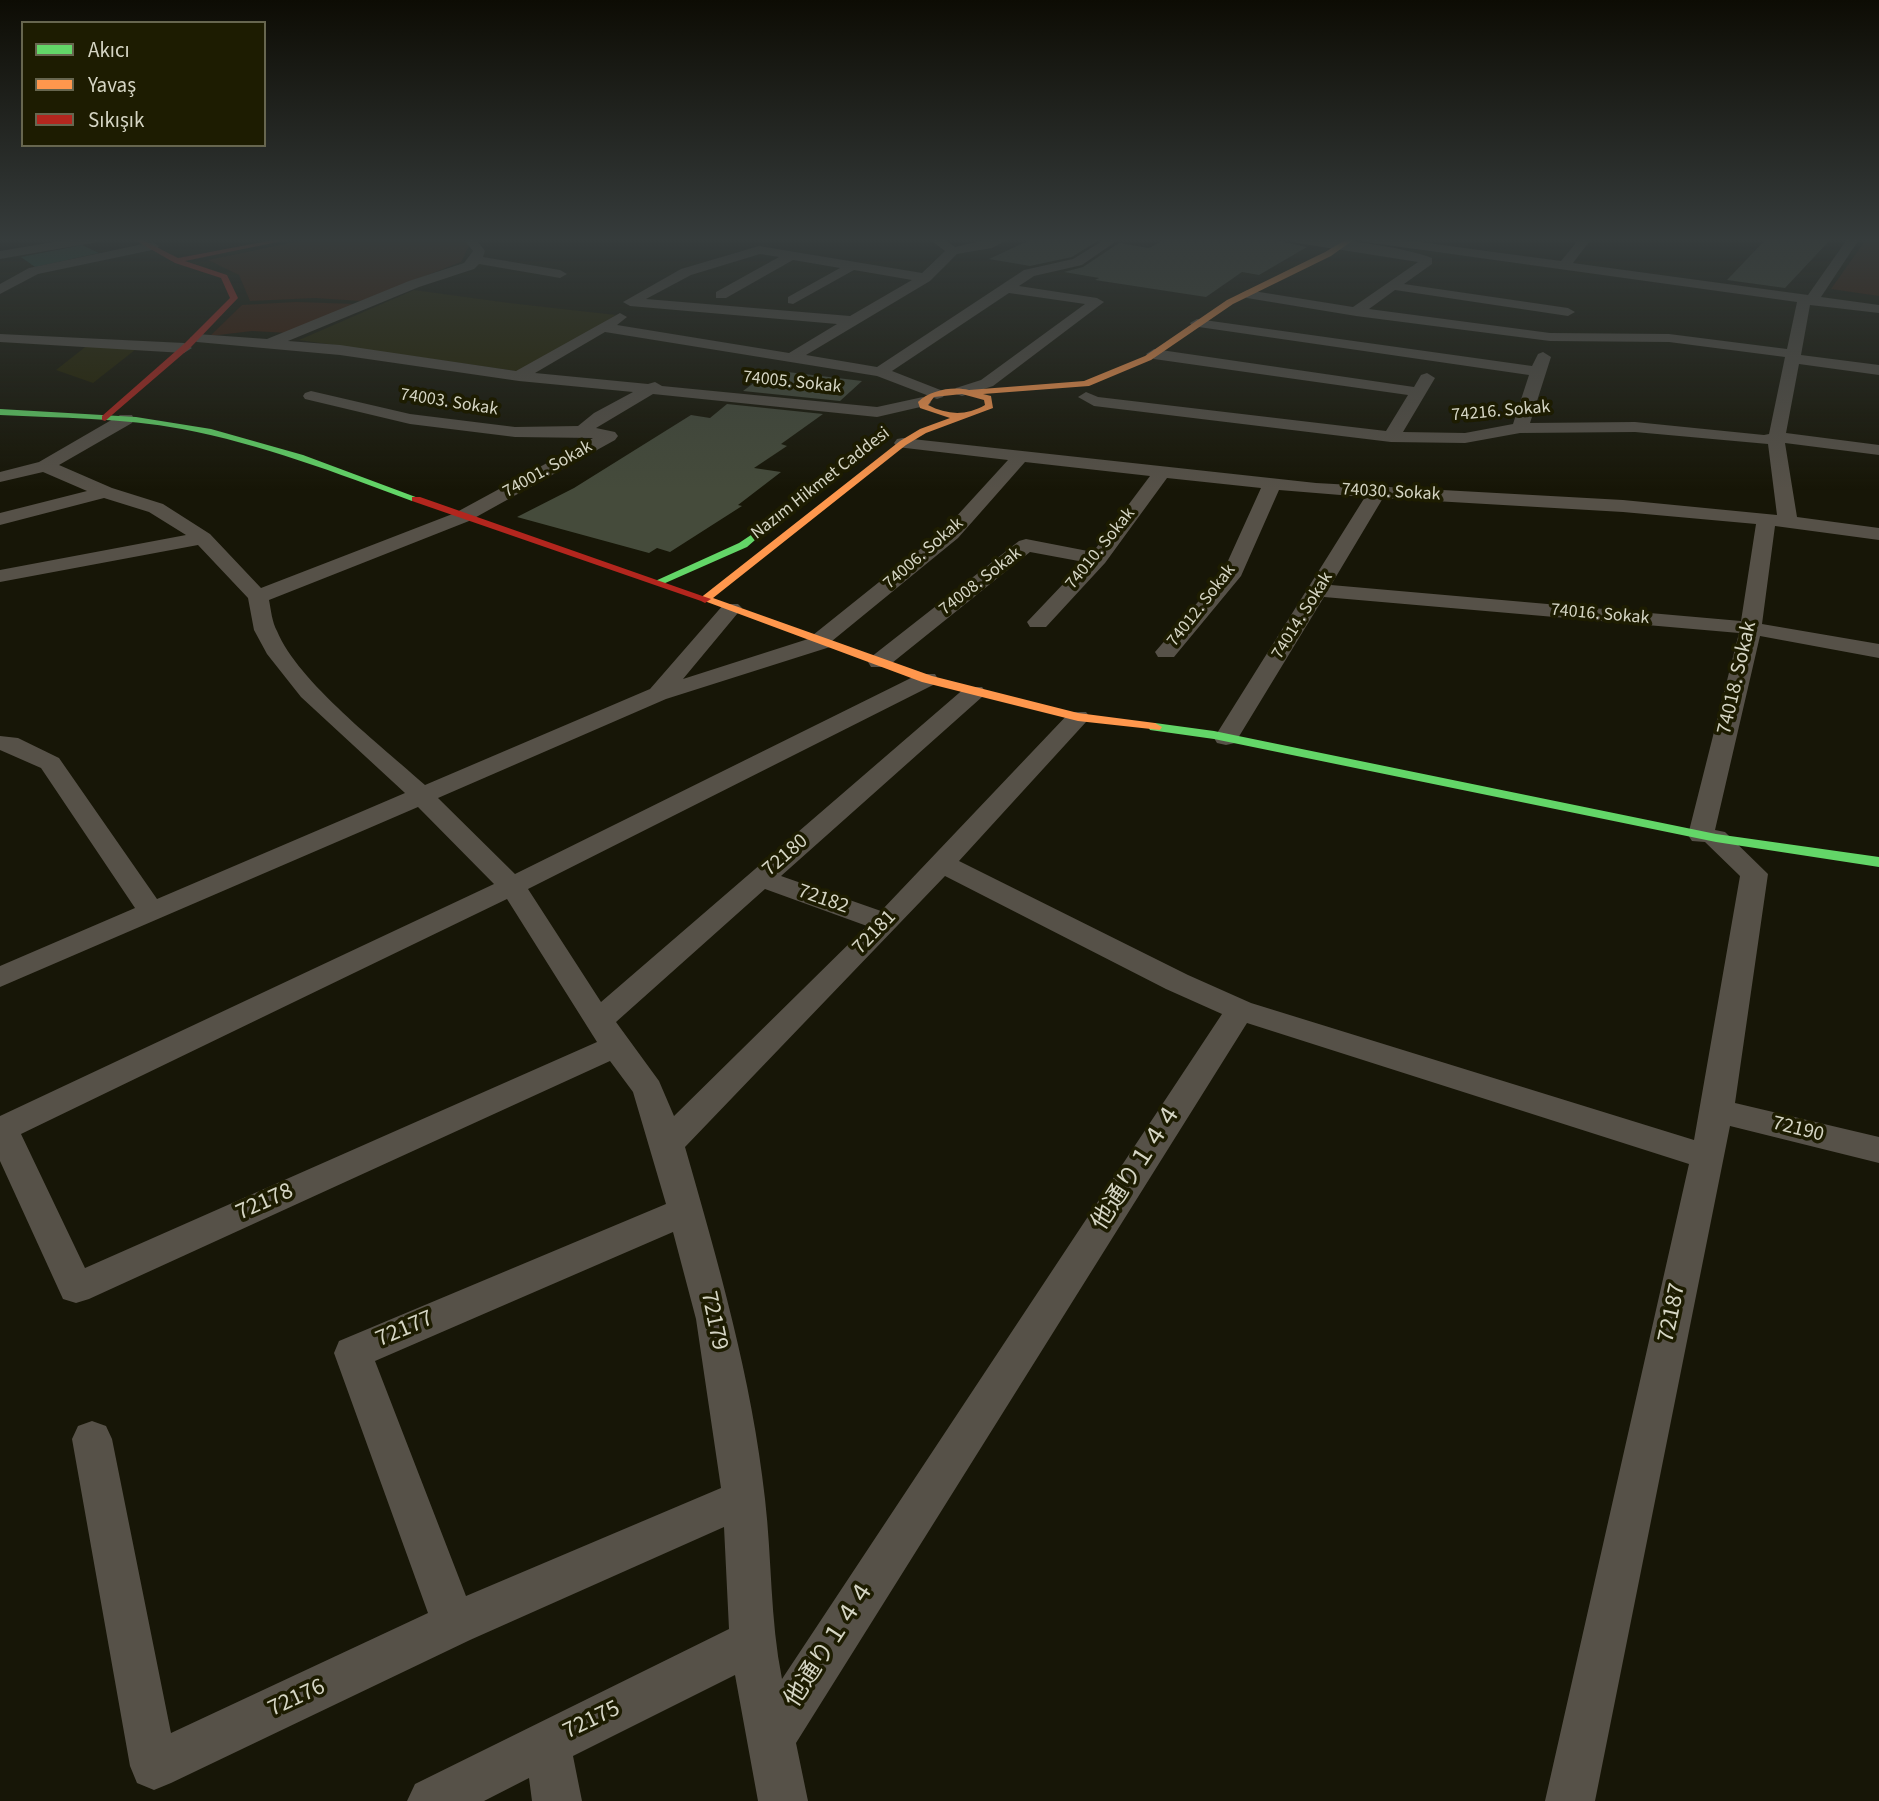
<!DOCTYPE html>
<meta charset="utf-8">
<style>
body{margin:0}
#map{position:relative;width:1879px;height:1801px;overflow:hidden;background:#171607;font-family:"Source Sans 3",sans-serif}
canvas{display:block}
.legend{position:absolute;left:21px;top:21px;width:245px;height:126px;box-sizing:border-box;background:#1d1c01;border:2px solid #67664f;margin:0;padding:9px 12px;list-style:none;font-size:21px;color:#d5d5c4}
.legend li{display:flex;align-items:center;gap:14px;height:35px}
.legend b{width:35px;border:2px solid #67664f}
</style>
<div id="map">
<canvas width="1879" height="1801"></canvas>
<ul class="legend">
<li><b style="height:9px;background:#63d668"></b>Akıcı</li>
<li><b style="height:9px;background:#ff974d"></b>Yavaş</li>
<li><b style="height:9px;background:#b3261e"></b>Sıkışık</li>
</ul>
</div>
<script>
const ctx = document.querySelector('canvas').getContext('2d');
ctx.lineJoin = 'round';
function paint(path, color) { ctx.fillStyle = color; ctx.fill(path, 'evenodd'); }
function drawText(font, color, halo, rows, align = 'center') {
  ctx.font = font + ' "Source Sans 3","Noto Sans SC","Noto Sans JP",sans-serif'; ctx.lineWidth = 7; ctx.setLineDash([]); ctx.textBaseline = 'middle'; ctx.strokeStyle = halo; ctx.fillStyle = color; for (const [text, x, y, turn = 0] of rows) {
    ctx.save(); ctx.translate(x, y); ctx.rotate((+turn || 0) * Math.PI / 180); ctx.textAlign = isNaN(turn) ? turn : align; if (halo) ctx.strokeText(text, 0, 0); ctx.fillText(text, 0, 0); ctx.restore();
  }
}
const built = new Path2D(`
 M414 290 509 303 616 315 533 368 516 371 299 340Z
 M89 344 140 346 93 383 56 370Z`);
const green = new Path2D(`
 M314 238H461L470 244 461 262 361 301 315 298 250 301 239 275 208 260Z
 M1867 238H1879V296L1831 289Z
 M296 302 355 304 289 333 252 331 210 336 242 305Z`);
const water = new Path2D(`
 M82 245 99 253 35 267 21 257Z`);
const building = new Path2D(`
 M1034 238H1088L1099 240 1072 257 1030 266 989 259Z
 M1168 238H1266L1307 247 1259 275 1242 272 1206 297 1095 280 1099 278 1064 272 1083 267 1119 243 1149 248Z
 M1767 238H1832L1785 288 1727 280Z
 M771 370 862 381 840 401 743 391Z
 M727 404 823 414 781 444 787 446 754 468 781 472 738 505 742 506 670 552 657 548 649 553 517 517 574 488 691 415 710 418Z`);
const street = new Path2D(`
 M78 238H104L98 242 0 259V251Z
 M463 238H475L485 251 483 257 560 270 567 274 560 278 479 264 474 269 419 287 288 341 340 345 516 371 620 313 627 317 617 325 789 353 837 324 630 306 623 302 681 269 759 246 922 273 945 251 928 238H942L955 247 994 238H1010L992 248 957 254 930 281 806 355 877 367 1024 270 1073 259 1107 238H1121L1082 265 1034 276 1019 286 1097 298 1104 302 993 386 962 396 956 394 954 391 956 388 981 380 1085 304 1009 293 892 371 943 391 945 394 943 397 937 399 877 376 605 332 535 373 648 384 655 382 662 386 877 407 923 397 931 402 929 405 877 417 653 394 596 428 615 432 618 436 615 440 469 521 269 600C271 610 272 622 277 631 298 682 382 746 425 785L650 689 724 604H738L742 608 683 679 808 639 944 530 1008 460 897 447 894 443 897 439 903 438 1316 483 1623 500 1777 515 1768 444 1635 432 1520 433 1465 443 1391 442 1094 406 1078 397 1086 392 1098 397 1386 431 1408 395 1154 359 1146 354 1154 349 1414 387 1421 375 1427 373 1435 378 1403 432 1465 433 1513 424 1529 375 1192 326 1190 323 1197 319 1532 366 1538 354 1543 352 1551 357 1530 423 1635 422 1764 435 1769 434 1785 357 1669 342 1550 341 1356 316 1247 298 1240 294 1247 290 1353 307 1418 262 1291 242 1285 238C1320 236 1399 245 1432 258V264L1404 284 1568 308 1575 312 1568 316 1395 290 1369 309 1550 333 1669 334 1787 349 1797 302 1365 242 1359 238H1390L1561 261 1580 238H1592L1573 263 1808 295 1848 238H1860L1821 297 1879 305V313L1810 305 1801 355 1879 365V375L1799 364 1786 433 1879 445V455L1785 443 1797 517 1879 528V540L1775 526 1762 624 1879 644V658L1760 636 1715 830 1725 832 1768 874 1735 1103 1879 1137V1163L1730 1126 1595 1801H1545L1689 1164 1247 1023 796 1743 808 1801H758L735 1675 573 1756 582 1801H532L529 1778 484 1801H407L415 1784 729 1629 724 1527 470 1640 171 1783 154 1790 137 1783 130 1766 72 1439 78 1426 92 1421 106 1426 112 1439 171 1733 428 1613 334 1353 339 1341 666 1204 633 1092 610 1061 89 1299 76 1303 63 1299 0 1161V1116L494 884 418 807 0 987V966L135 908 41 768 0 750V736L18 738 59 758 157 899 405 793 301 697 267 654 254 630 248 598 198 545 0 582V570L186 535 149 512 104 498 0 525V513L87 491 43 472 0 482V472L39 462 120 415H132L134 419 132 423 59 465 112 488 163 504 210 534 261 588 455 513 593 438 515 437 410 424 305 399 303 396 305 393 311 391 410 414 515 427 578 426 594 413 633 392 519 381 340 355 197 342 190 338 197 334 267 339 409 281 464 263 473 251ZM760 254 779 257 716 292V298H726L793 260 840 268 788 297V303L793 304 854 270 912 280 850 316 646 299 691 275ZM1025 462 1150 476 1093 552 1026 539 1019 541 871 657 868 662 871 667H887L1030 552 1084 562 1027 622 1030 627H1046L1105 563 1167 478 1261 488 1222 574 1155 652 1158 657H1174L1241 576 1279 490 1365 497 1214 738 1217 743 1226 745 1235 743 1324 597 1739 633 1688 835 1692 841 1705 842 1740 876 1694 1140 1251 1003 1188 975 959 861 1086 722 1090 717 1086 712H1070L881 911 781 876 982 697 986 692 982 687H966L601 1002 528 889 935 684 938 679 935 674H919L515 874 438 798 666 699 830 647 832 641 958 538ZM1383 498 1623 512 1756 524 1741 621 1331 585ZM945 876 1166 989 1222 1014 782 1679C770 1619 772 1559 765 1499 752 1379 718 1262 685 1147ZM765 889 867 926 674 1116 659 1081 616 1022ZM507 899 597 1042 85 1268 21 1134ZM673 1232 696 1319 721 1488 466 1596 375 1361Z
 M153 242 159 246 157 249 38 274 0 294V284L29 268Z
 M0 334 184 343 192 348 184 353 0 342Z`);
const fast = new Path2D(`
 M0 409 136 417 211 429 303 455 421 499 412 501C337 473 261 444 182 429 122 418 61 418 0 415Z
 M757 531 762 534 747 547 663 584 653 582 739 543Z
 M1155 723 1214 731 1716 834 1879 857V867L1716 842 1214 739 1150 730 1148 727Z`);
const slow = new Path2D(`
 M1349 238H1356L1331 256 1233 304 1151 360 1089 386 983 394 991 396 993 408 926 433 906 445 713 598 932 676 1078 713 1155 723 1162 727 1160 730 1078 721 922 682 699 599 900 441 920 429 950 418 920 408 918 402C930 390 953 386 969 390L1084 381 1145 356 1227 300 1325 252ZM962 394 984 400 985 405C966 416 947 415 928 405L934 397Z`);
const jam = new Path2D(`
 M131 238H139L178 258 284 238H297L185 261 227 275 238 298 191 347 105 421 102 420V416L185 343 230 298 221 278 175 263Z
 M412 497H420L711 599 705 603 701 601 412 501Z`);
const farStreetnames = [
 ["74005. Sokak",792,383,6],
 ["74003. Sokak",449,403,9],
 ["74216. Sokak",1501,412,-5],
 ["74001. Sokak",548,470,-29],
 ["Nazım Hikmet Caddesi",821,484,-38],
 ["74030. Sokak",1391,493,3],
 ["74010. Sokak",1101,549,-51],
 ["74006. Sokak",924,554,-41],
 ["74008. Sokak",981,582,-38],
 ["74012. Sokak",1202,606,-52],
 ["74016. Sokak",1600,615,5],
 ["74014. Sokak",1303,616,-58]
];
const streetNames = [
 ["74018. Sokak",1738,678,-77],
 ["72180",786,856,-41],
 ["72182",823,900,19],
 ["72181",875,933,-46],
 ["72190",1798,1130,14]
];
const nearStreetnames = [
 ["他通り１４４",1138,1168,-57],
 ["72178",265,1203,-24],
 ["72187",1673,1313,-78],
 ["72179",713,1321,78],
 ["72177",405,1330,-23],
 ["他通り１４４",831,1645,-57],
 ["72176",297,1699,-25],
 ["72175",592,1721,-26]
];
paint(built, '#252301');
paint(green, '#3c1804');
paint(water, '#1c5240');
paint(building, '#454b3b');
paint(street, '#565148');
paint(fast, '#63d668');
paint(slow, '#ff974d');
paint(jam, '#b3261e');
const sky = ctx.createLinearGradient(0, 0, 0, 490);
sky.addColorStop(0, '#0d0c04');
sky.addColorStop(0.49, '#363c3c');
sky.addColorStop(1, '#363c3c00');
ctx.fillStyle = sky;
ctx.fillRect(0, 0, 1879, 490);
drawText('18px', '#d5d5c4', '#1d1c01', farStreetnames);
drawText('21px', '#d5d5c4', '#1d1c01', streetNames);
drawText('24px', '#d5d5c4', '#1d1c01', nearStreetnames);
</script>
